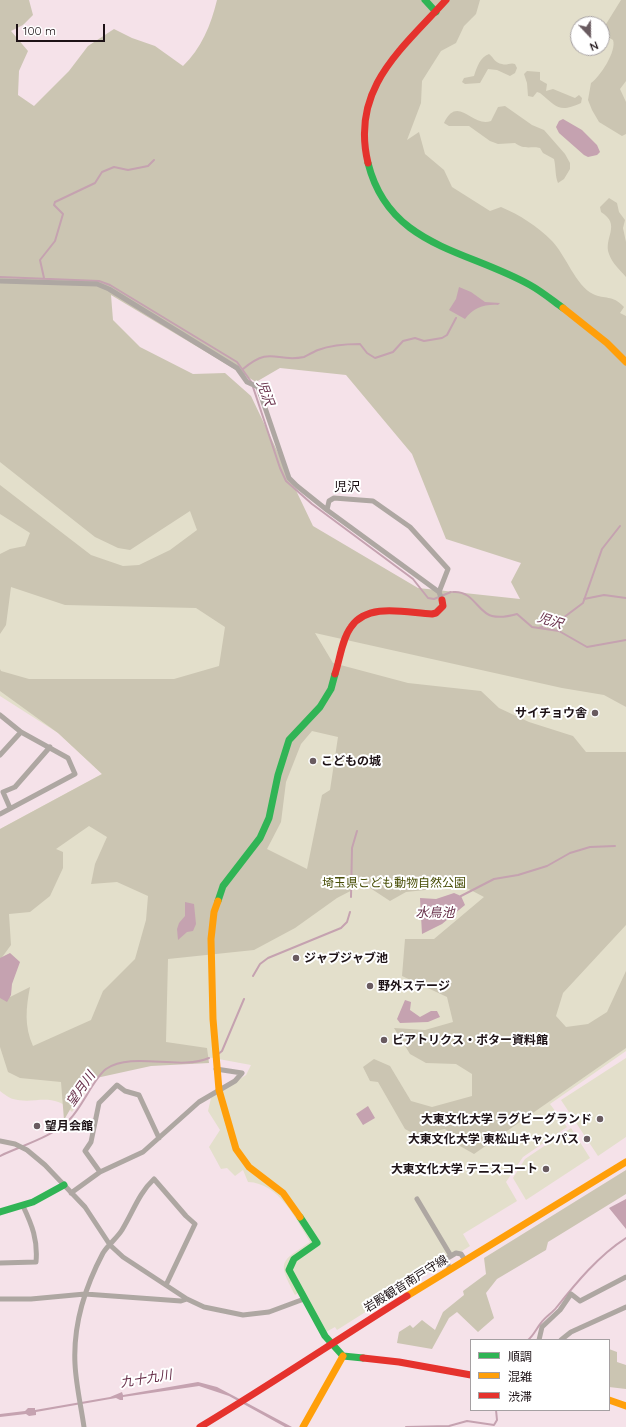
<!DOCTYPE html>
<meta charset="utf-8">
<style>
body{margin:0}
#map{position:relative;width:626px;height:1427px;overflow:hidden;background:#f5e2e9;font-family:Quicksand,"Noto Sans JP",sans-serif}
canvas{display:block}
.legend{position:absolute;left:470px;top:1339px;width:140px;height:72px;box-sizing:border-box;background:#fff;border:1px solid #a5a0a2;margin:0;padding:5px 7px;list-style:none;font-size:12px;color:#1d1216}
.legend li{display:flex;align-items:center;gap:8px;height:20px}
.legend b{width:20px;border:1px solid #a5a0a2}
.north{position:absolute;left:570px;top:16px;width:40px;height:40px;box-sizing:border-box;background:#fff;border:1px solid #a5a0a2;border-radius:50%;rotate:158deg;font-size:11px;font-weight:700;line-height:16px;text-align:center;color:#1d1216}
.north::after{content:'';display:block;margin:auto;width:14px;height:18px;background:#695b60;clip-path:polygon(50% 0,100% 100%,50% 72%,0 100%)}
.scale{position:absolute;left:16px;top:24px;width:89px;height:18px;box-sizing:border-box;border:2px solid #1d1216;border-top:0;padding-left:5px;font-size:12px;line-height:14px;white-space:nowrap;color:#1d1216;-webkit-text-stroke:3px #fff;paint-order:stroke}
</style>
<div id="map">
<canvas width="626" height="1427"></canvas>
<ul class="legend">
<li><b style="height:5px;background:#30b455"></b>順調</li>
<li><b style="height:5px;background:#ff9f0a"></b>混雑</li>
<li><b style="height:5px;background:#e5322d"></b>渋滞</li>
</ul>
<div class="north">N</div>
<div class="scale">100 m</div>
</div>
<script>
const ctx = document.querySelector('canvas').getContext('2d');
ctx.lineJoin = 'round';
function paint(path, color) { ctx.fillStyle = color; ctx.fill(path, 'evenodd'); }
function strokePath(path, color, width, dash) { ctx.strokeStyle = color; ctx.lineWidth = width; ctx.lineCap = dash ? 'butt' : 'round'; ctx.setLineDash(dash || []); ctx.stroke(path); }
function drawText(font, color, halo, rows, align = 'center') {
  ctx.font = font + ' Quicksand,"Noto Sans JP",sans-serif'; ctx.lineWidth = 4; ctx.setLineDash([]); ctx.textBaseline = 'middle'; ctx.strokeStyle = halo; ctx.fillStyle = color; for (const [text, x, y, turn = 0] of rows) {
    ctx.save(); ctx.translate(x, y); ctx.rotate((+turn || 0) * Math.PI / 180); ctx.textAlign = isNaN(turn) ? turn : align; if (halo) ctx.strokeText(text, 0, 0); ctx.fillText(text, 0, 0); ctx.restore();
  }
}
const green = new Path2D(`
 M458 0H626V355L408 168 390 104ZM578 24H602V48H578Z
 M0 286 291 526 605 692 626 707V1051L550 1104 567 1127 523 1157 506 1182 517 1201 463 1234 470 1246 337 1330 335 1327 326 1332 301 1291 295 1295C277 1261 280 1262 310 1242 296 1219 279 1183 248 1182L243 1170 235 1176 227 1168 221 1169 209 1147 220 1130 208 1111 211 1098 246 1075 251 1065 213 1058 165 1053 114 1057 95 1078 72 1112C53 1091 35 1105 13 1099 9 1098 4 1094 0 1091V829L102 774 58 733 0 696Z
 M626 1058V1137L598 1156 561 1100Z
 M571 1128 590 1158 526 1200 513 1178 525 1159Z`);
const forest = new Path2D(`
 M0 0H29L33 15 23 25 11 31 28 51 19 71 18 95 34 106 69 71 88 46 114 29 132 38 155 46 183 66C201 49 211 25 217 0H480L476 14 464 26 456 43 441 51 422 81 421 103 407 140 419 132 425 154 444 170 452 187 490 211 501 207C520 215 537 226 552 241 565 254 576 286 593 294 605 300 612 294 624 307L620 313 626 316V707L604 695 562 688 315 633 333 663 408 683 481 691 499 708 529 722 573 736 586 752H626V925L563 993 556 1016 566 1027 588 1024 607 1012 626 971V1048L474 1154 460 1146 445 1129 416 1135 405 1129 378 1082 370 1081 363 1067 374 1059 390 1066 411 1101 432 1107 472 1096V1074L456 1064 426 1063 410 1054 394 1028 425 1030 453 1022 447 997 402 976 405 939H434L484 897 463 886 406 892 390 901 364 884 337 898 295 928 254 950 168 959 166 1042 207 1048 209 1063 151 1066 87 1080 64 1120 61 1082 20 1078 8 1072 0 1047V991L10 997 30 987C26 1008 24 1026 33 1046L91 1020 103 991 135 959 146 920 148 896 117 882 91 884 95 864 107 837 89 826 56 849 63 852V868L50 896 30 912 9 914 11 945 0 960V829L102 774 58 733 0 691V669L1 671 29 679H174L219 666 225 627 196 608 65 605 11 587 6 625 0 634V554L10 549 25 546 30 533 0 514V485L91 555 123 566 139 565 170 550 197 530 190 511 130 550 118 548 95 537 0 462ZM111 295 256 382 280 368 346 375 412 454 446 539 521 563 511 582 520 599 418 588 313 526 251 396 225 373 193 374 140 347 113 320ZM312 731 338 737 330 790 322 795 307 869 267 849 281 822 286 782 301 744Z
 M621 0H626V81L620 89 626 102V134L622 136 599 122 592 110 588 100 591 83C600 77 617 51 613 40L605 35 603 29Z
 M489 54C494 58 495 63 502 64 507 66 510 62 515 64L517 68 515 73 510 76 497 70 488 69 480 83 465 84 462 82 464 78 474 76C477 67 480 57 489 54Z
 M527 71 540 72V80L547 84 546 91 553 89 575 98 579 95 582 98 581 103C559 113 557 107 540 93L537 92 533 97 528 96 527 83 524 74Z
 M505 106 532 125 544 130 565 154 570 163V169L564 179 558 183C555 176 556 167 554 159L543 153 540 148C530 146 524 150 515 143L498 144 490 141 469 126H449L444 123C458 94 472 128 491 121L498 107Z
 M609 198 617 203 619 212 625 220 623 228 626 242V277C620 270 612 263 609 254 603 238 622 225 601 212L600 207Z
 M626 1170V1194L548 1242 546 1250 497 1279 486 1293 494 1318 478 1332 457 1312 449 1318 432 1349 397 1343 399 1332 410 1325 413 1328 422 1320 435 1330 443 1312 464 1295 463 1291 486 1274 484 1258Z
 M609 1349 617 1352V1362L626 1365V1389L609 1387Z`);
const water = new Path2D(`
 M563 119 582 130 597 145 600 152 597 155 588 157 584 155 559 133 556 127 559 121Z
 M459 287 471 292 485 302 500 303 498 305C485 304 473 308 465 319L449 310 456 299Z
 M454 893 461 896 465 905 442 924 422 934 420 898 436 899Z
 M185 902 194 904 196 924 193 931 187 932 178 940 177 929 179 923 185 916Z
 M10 953 20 962 12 984 11 995 7 1002 0 998V958Z
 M405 1000 411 1002 410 1010 420 1017 431 1011H437L440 1017 428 1022 400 1023 397 1019Z
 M368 1106 375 1118 363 1125 356 1114Z
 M626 1199V1229L609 1208Z
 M198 1382 217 1387 292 1427H285L229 1396 199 1386 123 1397V1400H120L116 1398 36 1412V1415L29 1416 26 1414 0 1417V1414L25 1411 28 1408H35V1410L110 1397 122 1392 123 1395Z`);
const stream = new Path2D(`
 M0 277 99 281 110 285 237 362 252 383
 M44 278 40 260 55 241 63 214 54 205 55 202 95 183 102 172 114 167 128 170 148 166 154 160
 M243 369C272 345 275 363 304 357 308 355 313 352 318 350 331 345 346 344 360 344L367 353 375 358 393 352 403 341 415 338 424 341 442 338 447 335 456 318
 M253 387 280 468 286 481 312 504 413 579 428 598 434 599 451 592
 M453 592C473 590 478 613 492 616 500 618 510 616 517 614L532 627 559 631 587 647 626 640
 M584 599 604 595 626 598
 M539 628 563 618 583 603 602 549 620 526
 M461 896 494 879 518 875 547 866 570 853 590 847 615 846
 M351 897 352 848 357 831
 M253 976 260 964 268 958 341 928 347 922 350 912
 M217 1055 222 1051 244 999
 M0 1156C23 1145 53 1137 70 1119 83 1106 93 1079 106 1069 133 1051 179 1071 209 1058
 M528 1340C534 1335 536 1329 541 1323 545 1317 552 1313 556 1308 576 1283 599 1255 626 1238
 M406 1427 449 1426 467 1421 494 1425 497 1420 496 1410`);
const street = new Path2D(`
 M0 281 97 284 109 289 237 368 247 382 258 387 289 478 297 486 327 510 439 592 442 600
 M327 510 329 501 334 498 373 501 410 527 448 569 439 592
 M0 715 21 732 68 758 75 774 0 814
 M0 755 21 732
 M10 808 3 792 15 787 50 747
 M0 1141 15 1144 27 1150 45 1165 85 1207 110 1245 123 1257 187 1299 204 1307 243 1315 269 1312 304 1299
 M100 1172 85 1151 91 1142 99 1103 117 1085 125 1091 139 1095 159 1138
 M71 1193 100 1172 143 1152 199 1102 235 1081 242 1073 216 1069
 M417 1199 451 1256
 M0 1263 36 1262C38 1240 32 1225 23 1206
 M450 1270 446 1259 456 1253 461 1254 465 1260
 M0 1299H31L85 1294 181 1301 187 1299
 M539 1340 542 1327 560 1310 571 1294 580 1301 626 1277
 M561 1340 571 1332 626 1307
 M84 1427C81 1406 76 1385 75 1364 73 1325 85 1287 103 1253 108 1245 117 1238 122 1230 133 1212 139 1193 154 1179L186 1216 195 1224 166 1285`);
const fast = new Path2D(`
 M425 0 436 12
 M368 163C389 247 466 249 530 285 541 291 552 300 563 308
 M218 901 223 886 260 838 269 818 278 775 289 740 320 707 331 689 335 674
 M0 1212 33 1202 64 1185
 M300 1217 317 1243 294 1259 289 1270 325 1336 343 1356 363 1358`);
const slow = new Path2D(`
 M563 308 607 343 626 362
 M218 901 214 912 211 939 213 1019 219 1090 236 1149 249 1167 283 1193 300 1217
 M407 1296 626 1162
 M609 1400 626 1406
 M303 1427 343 1356`);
const jam = new Path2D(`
 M368 163C350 88 402 49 446 0
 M335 674C340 659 342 639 351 627 368 602 407 613 432 614L436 613 443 606 442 600
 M363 1358 399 1362 471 1375
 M200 1427C270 1385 338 1339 407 1296`);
const markers = [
 [595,713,4,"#695b60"],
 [313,761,4,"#695b60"],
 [296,958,4,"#695b60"],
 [370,986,4,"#695b60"],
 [384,1040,4,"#695b60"],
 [600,1119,4,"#695b60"],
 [37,1126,4,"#695b60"],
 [587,1139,4,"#695b60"],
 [546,1169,4,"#695b60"]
];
const poiNames = [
 ["サイチョウ舎",587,713,"right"],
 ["こどもの城",321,761],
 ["ジャブジャブ池",304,958],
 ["野外ステージ",378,986],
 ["ビアトリクス・ポター資料館",392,1040],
 ["大東文化大学 ラグビーグランド",592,1119,"right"],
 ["望月会館",45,1126],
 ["大東文化大学 東松山キャンパス",579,1139,"right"],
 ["大東文化大学 テニスコート",538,1169,"right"]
];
const parkNames = [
 ["埼玉県こども動物自然公園",394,883]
];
const streetNames = [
 ["岩殿観音南戸守線",406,1284,-32]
];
const waterNames = [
 ["児沢",265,393,69],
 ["児沢",550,621,17],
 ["水鳥池",435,913],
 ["望月川",81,1089,-55],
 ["九十九川",146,1379,-9]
];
const neighbourhoodNames = [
 ["児沢",347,487]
];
paint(green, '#e3dfcb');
paint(forest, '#cbc5b2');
paint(water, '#c5a2b0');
strokePath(stream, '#c5a2b0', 2);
strokePath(street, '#aea7a2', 5);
strokePath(fast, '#30b455', 7);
strokePath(slow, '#ff9f0a', 7);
strokePath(jam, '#e5322d', 7);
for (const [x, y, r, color] of markers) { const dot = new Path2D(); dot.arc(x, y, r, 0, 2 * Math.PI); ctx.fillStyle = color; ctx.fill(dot); strokePath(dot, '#fff', 1.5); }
drawText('bold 12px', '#1d1216', '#fff', poiNames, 'left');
drawText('12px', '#484e07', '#fff', parkNames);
drawText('12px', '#1d1216', '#fff', streetNames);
drawText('italic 13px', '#672f49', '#fff', waterNames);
drawText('13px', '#1d1216', '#fff', neighbourhoodNames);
</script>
